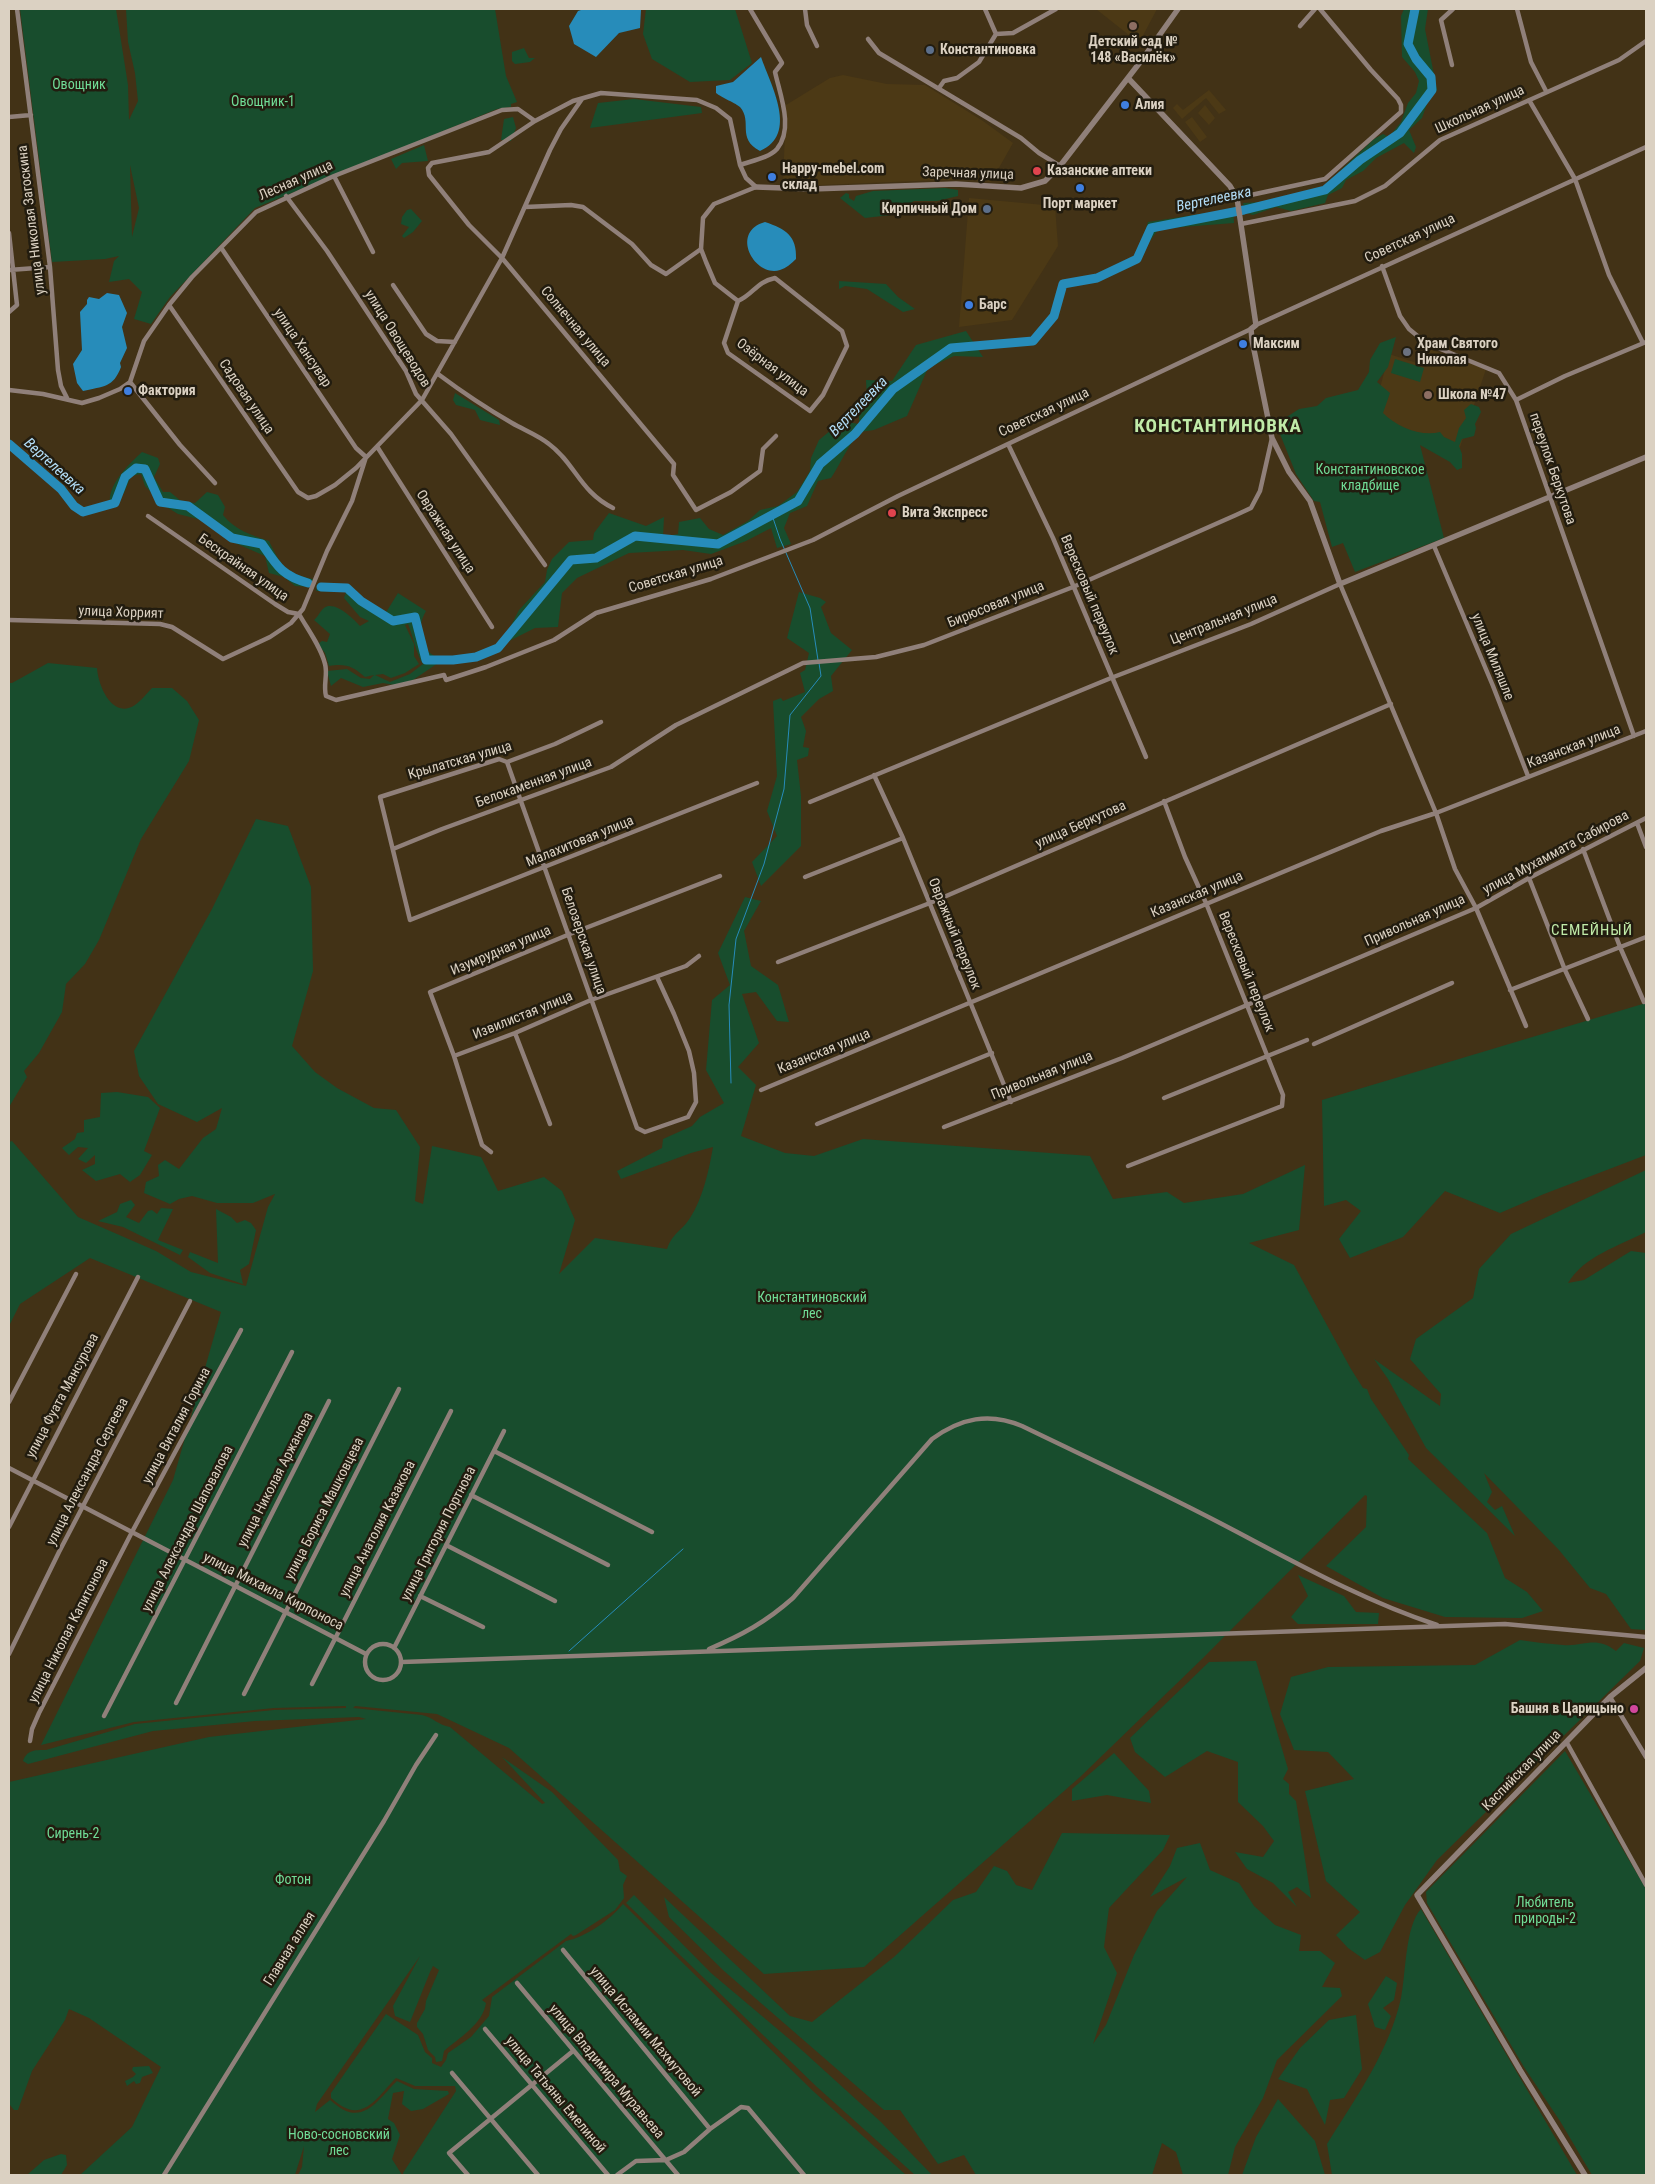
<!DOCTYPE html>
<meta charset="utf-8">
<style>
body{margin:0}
#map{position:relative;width:1655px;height:2184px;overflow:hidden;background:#423216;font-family:"Roboto Condensed",sans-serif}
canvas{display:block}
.frame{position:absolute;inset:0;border:10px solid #dbd1c2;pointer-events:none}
</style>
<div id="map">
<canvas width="1655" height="2184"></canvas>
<div class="frame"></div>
</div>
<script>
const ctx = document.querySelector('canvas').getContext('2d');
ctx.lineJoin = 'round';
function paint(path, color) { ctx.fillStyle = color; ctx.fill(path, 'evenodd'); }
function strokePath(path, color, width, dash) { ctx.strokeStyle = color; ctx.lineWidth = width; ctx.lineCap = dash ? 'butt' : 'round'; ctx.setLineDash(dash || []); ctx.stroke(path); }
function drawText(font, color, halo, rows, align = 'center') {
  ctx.font = font + ' "Roboto Condensed",sans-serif'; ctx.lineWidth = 5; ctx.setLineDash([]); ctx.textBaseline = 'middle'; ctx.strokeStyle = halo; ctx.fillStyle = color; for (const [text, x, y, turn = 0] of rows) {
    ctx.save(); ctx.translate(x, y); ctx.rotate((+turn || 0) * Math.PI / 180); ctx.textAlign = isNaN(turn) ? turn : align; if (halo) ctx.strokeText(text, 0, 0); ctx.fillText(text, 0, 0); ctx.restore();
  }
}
const built = new Path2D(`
 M1096 9H1157L1139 43Z
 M843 75 887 84 925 85 983 121 1013 143 991 182 965 179 820 185 783 183 786 105 830 78Z
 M1209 90 1226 110 1219 114 1206 98 1182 119 1173 108 1177 104 1183 110Z
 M1205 105 1215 118 1209 125 1198 113Z
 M1192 117 1207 137 1200 142 1185 122Z
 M969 198 1055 206 1058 246 1012 320 959 327Z
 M1423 347 1486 369 1459 450 1371 422 1389 354 1417 363Z`);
const green = new Path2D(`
 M20 9H116L128 85 129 120 138 101 135 73 128 42 126 9H495L506 76 517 102 511 104V107L497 109 255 208 170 297 151 324 134 319 142 292 129 279 109 282 114 261 119 256 105 259 52 262ZM130 165 139 208 132 237 130 166Z
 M646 9H735L752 63 730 80 690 82 652 59 643 34Z
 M1404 9H1428L1425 29 1437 90 1428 101 1422 118 1409 130 1416 147 1414 153 1404 143 1376 158 1363 171 1346 180 1342 188 1328 195 1325 203 1291 211 1276 207 1253 215 1246 213 1243 203 1262 202 1294 194 1320 190 1328 186 1340 171 1374 139 1383 134 1389 137 1401 122 1408 103 1416 93 1419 81 1415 72 1402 57 1401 16Z
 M524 48 529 58H535L530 62 515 64 512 61V52Z
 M634 99 701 107 702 113 590 128 598 103Z
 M513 117 516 128 511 141 501 140 504 119Z
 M424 145 428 161 402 163 396 169 391 159Z
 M945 188 958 190V196L937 201H914L891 215 865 218 840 198 846 193 849 194V198L854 201 856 196 873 191Z
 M411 209 422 221 413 232 404 238 402 236 409 227 401 224 402 217 407 210Z
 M1233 209 1234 223 1169 228 1157 231 1137 259 1148 222Z
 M839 281 886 284 898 297 915 309 903 312 867 289 845 286 839 289Z
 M966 331 983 357 954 356 928 368 907 416 874 430 860 432C848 445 841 463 831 478L818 481 807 506 790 513 784 528 791 544 777 548 771 528 746 541 711 554 683 550 629 553 577 578 562 593 558 627 535 628 507 642 506 635 519 610 545 582 547 570 552 559 569 542 593 540 594 533 609 513 646 526 664 517 663 537 678 534 679 522 700 518 709 529 723 535 748 521 760 510 778 506 797 492 810 471 811 458 819 440 842 421 859 424V412L867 398 866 380 892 381 916 345Z
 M1396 337 1388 367 1377 382 1390 393 1383 413C1397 427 1421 437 1440 432L1444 437 1455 442 1459 428 1466 418 1464 410 1471 404 1479 407 1481 412 1475 424 1476 428 1474 436 1462 439 1459 446 1462 454V468L1457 470 1450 462 1420 445 1444 538 1355 572 1343 543 1332 547 1320 502 1314 501 1296 474 1276 424 1299 409 1317 406 1326 398 1358 390 1369 372 1370 360 1380 343Z
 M1395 359 1424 368 1420 382 1391 373Z
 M455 393 499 420 500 425 480 420 475 410 456 405 453 400Z
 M142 452 158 458 160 464 154 477 163 492H170L181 501 195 503 207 492 218 495 225 507 223 515C235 530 251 535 269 541 280 564 286 574 313 579L311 587 295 586 284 577 269 573 265 556 233 542 210 522 178 514 165 506 145 486 141 474 131 476 124 493 110 502C108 484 130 463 142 452Z
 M319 583 349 586 368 605 385 614 398 593 426 611C420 621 417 638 425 649 429 653 437 657 441 661L410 682 394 685 383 683 363 687 341 678 331 686 327 671 347 669 361 678 370 679 374 675 365 677C353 666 345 663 329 666L325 653 318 644 322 641 327 642 330 634 314 620C318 617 320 611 324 608 334 600 353 618 360 626L369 621 360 617 344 598 346 592 316 591ZM408 624C413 636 417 656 423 664L410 674 390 682 375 675 383 674 391 678 405 673 419 664 414 656V644L405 625Z
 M799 592 820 598 826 602 821 607 831 633 852 650 831 676 833 691 819 699 801 717 806 731 803 747 809 748 808 756 797 760 801 796V846L761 886 752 862 777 836 767 811 777 776 773 701 781 698 783 701 805 692 800 673 805 670 809 653 787 638Z
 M48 663 97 668C98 685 112 720 135 705 141 701 147 693 152 688H172L187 701 199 720 189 761 141 839 99 940 85 964 66 984 62 1012 39 1053 24 1071 27 1077 9 1107V683H12Z
 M256 819 288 826 311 887 313 971 292 1046 315 1072 337 1088 374 1108 396 1110 420 1147 415 1201 423 1204 432 1146 481 1157 498 1191 544 1177 562 1191 575 1220 559 1274 595 1238 667 1249C673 1232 682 1231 690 1218 703 1198 709 1170 713 1147L691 1153 621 1179 617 1171 662 1148 663 1139 692 1126 700 1117 724 1103 706 1070 712 1000 730 985 718 953 745 897 761 901 744 931 751 966 778 985 789 1022 777 1021 756 992 742 994 759 1043 738 1067 756 1085 741 1136 785 1153 814 1156 863 1139 1090 1156 1113 1199 1167 1192 1184 1203 1243 1194 1305 1165 1299 1230 1249 1243 1294 1265 1351 1369 1363 1388 1367 1389 1371 1399 1409 1455 1408 1459 1487 1533 1505 1578 1527 1592 1543 1611 1522 1618 1445 1617 1383 1598 1326 1566 1366 1527 1367 1496 1365 1495 1203 1658 1080 1777 864 1967 764 1974 509 1748 437 1714 355 1706 353 1708 422 1715C434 1718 438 1725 450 1727L542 1804 545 1803 502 1757 552 1792 618 1860 620 1871 627 1876 623 1885 624 1898 615 1910 576 1935 573 1936 571 1934 482 2000 486 2003C483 2024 459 2038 444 2051L442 2061 436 2062 435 2057 428 2050 423 2034 417 2027V2023L425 2009 426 2001 439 1970 433 1966 430 1972 410 2022 395 2016 393 2006 420 1956 317 2104 315 2112 330 2100C335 2104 341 2109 346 2111 368 2120 383 2094 397 2081L414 2089 448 2091 449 2094 423 2109 411 2111 402 2104 404 2091 393 2093 388 2119 394 2123 400 2135 392 2159 402 2175H298L302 2167 304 2146 295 2175H80L132 2127 161 2067 89 2018 69 2009 65 2020 32 2071 18 2110H14L10 2105 9 2107V1782L209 1737 366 1719 359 1717 255 1721 153 1731 28 1764 23 1761C27 1750 34 1750 46 1750L135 1724 274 1710 346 1708V1706L274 1708 134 1722 41 1745 173 1480 221 1312 90 1258 20 1304 9 1326V1142L12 1141 78 1217 156 1251 191 1272 246 1286 268 1207 275 1194 253 1203H217L192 1196 179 1199 170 1204 144 1193 146 1182 159 1176 158 1165 165 1160 179 1169 203 1138 216 1129 222 1108 197 1122 158 1104 139 1076 134 1051 212 909Z
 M1646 1003V1155L1544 1194 1500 1213 1445 1191 1403 1237 1350 1258 1339 1239 1361 1211 1346 1200 1324 1206 1322 1100Z
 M117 1092 148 1097 160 1108 144 1151 152 1155 140 1175 130 1182 120 1174 96 1181 82 1170 95 1164V1155L86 1163 78 1159 88 1148 78 1147 69 1155 62 1148 75 1139 77 1133 84 1132V1120L100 1117 101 1093Z
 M1646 1170V1232C1619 1246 1584 1256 1568 1283L1584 1280 1631 1251 1646 1253V1630L1631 1629 1606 1594 1590 1588 1559 1550 1484 1473 1492 1492 1487 1502 1495 1510 1502 1506 1515 1536 1426 1448 1388 1379 1374 1359 1440 1406 1441 1394 1410 1359 1416 1339 1473 1298 1479 1269 1511 1234Z
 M131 1200 135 1205 126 1217 139 1223 148 1211 152 1210 157 1214 161 1208 173 1209 158 1240 183 1250 180 1255 123 1227 98 1221 117 1212 120 1204Z
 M216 1209 231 1217 237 1223 245 1220 251 1223 256 1230 249 1264 240 1270 243 1284 210 1273 188 1257 190 1252 218 1263Z
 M1298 1575 1344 1596 1356 1612 1379 1613 1378 1624H1298L1291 1617 1308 1596Z
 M1520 1640C1534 1642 1549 1644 1563 1645 1584 1647 1595 1635 1616 1651L1624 1643 1644 1648 1640 1661 1437 1860 1405 1905 1380 1952 1365 1960 1348 1948 1336 1935 1360 1912 1326 1881 1305 1791 1354 1779 1328 1752 1294 1750 1280 1714 1291 1677 1328 1667 1475 1665Z
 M1256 1661 1288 1769 1283 1779 1289 1784V1794L1296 1801 1311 1898 1297 1887 1288 1892 1297 1907 1273 1883 1247 1869 1235 1852 1263 1857 1274 1841 1263 1826 1238 1802V1762L1207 1751 1165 1777 1135 1752 1130 1738 1209 1662Z
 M1565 1751 1646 1889V2175H1592L1560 2121 1524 2067 1427 1903 1426 1892Z
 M1114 1753 1149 1791 1151 1803 1107 1795 1072 1801V1789Z
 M1062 1833 1170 1835 1163 1850 1109 1908 1104 1947 1117 1973 1093 2044 1106 2025 1134 1955 1157 1911 1187 1877 1150 1897 1170 1866 1177 1848 1200 1843 1210 1870 1239 1883 1254 1906 1275 1925 1301 1935 1299 1951H1320L1335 1963 1322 1987 1340 1988 1342 1996 1277 2060 1263 2098 1235 2147 1228 2175H1183L1176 2152 1162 2143 1152 2175H976L964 2155 938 2164 900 2110H884L724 1971 669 1917 664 1897 790 2016 812 2022 894 1957 953 1900 976 1892 994 1866 1007 1871 1016 1885 1032 1890Z
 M634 1895 711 1973 794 2043 881 2122 932 2175H915L817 2087 626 1903Z
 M623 1904 813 2091 906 2175H404L403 2173 456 2091 455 2086H415L396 2078C383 2090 369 2116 348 2109 342 2107 336 2102 331 2098V2093L386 2014 418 2035 425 2052 432 2058V2063L441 2067 446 2060 448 2053 471 2037 489 2016 492 1997 566 1941C586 1937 610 1920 623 1904Z
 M1421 1909 1577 2175H1332L1327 2144C1356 2097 1389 2052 1401 1998 1406 1974 1405 1926 1421 1909Z
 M1386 1976 1397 1983 1394 2000 1383 2008 1391 2016 1385 2030 1375 2027 1368 2004Z
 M1356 2015 1362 2069 1344 2098 1330 2100 1325 2125 1307 2089 1278 2079 1300 2048 1329 2020Z
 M149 2066 153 2073 142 2077 140 2083 136 2084 134 2081 127 2086 125 2081 133 2077 136 2074 132 2070 133 2067Z
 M1278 2099 1315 2141 1325 2175H1242L1256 2137Z
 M61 2154 66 2155 67 2165 61 2175H27L44 2160Z`);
const water = new Path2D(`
 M584 9H641L640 28 619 33 596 57 574 44 569 26 578 11Z
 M761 57C771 86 799 134 760 151 736 138 753 122 740 107 737 104 721 97 716 93V86L733 82Z
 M765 222C786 229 797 236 796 259 791 264 786 268 780 270 755 278 729 232 765 222Z
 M107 293 119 295 127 313 122 327 127 348 120 363 121 367C113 388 104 386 83 391L77 383 73 364 82 350 80 312 87 304V300L89 297 99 299Z`);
const stream = new Path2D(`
 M772 515 780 539 810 608 818 660
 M731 1083 729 1005 736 939 764 864 784 789 790 715 821 676 819 663
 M569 1651 683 1549`);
const river = new Path2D(`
 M9 444 61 489 74 506 83 512 115 503 125 477 136 468 145 469 160 502 188 506 232 538 262 544C277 566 282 576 308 583
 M321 587 347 588 361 601 393 621 415 617 426 660H453L476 657 498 648 571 560 596 558 635 536 718 544 798 501 820 464 855 434 893 389 951 348 1033 341 1054 316 1063 284 1097 278 1137 259 1151 228 1244 210 1325 190 1360 160 1400 133 1432 90 1431 77 1416 59 1408 44 1415 9`);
const minor = new Path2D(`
 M17 9 50 267 58 370 61 386 67 398
 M805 9 807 25 817 46
 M985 9 996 34
 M1517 9 1531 62 1546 91
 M1300 26 1315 9
 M996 34 1013 33 1056 9
 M868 39 879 53 1021 138 1039 153 1060 166
 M1452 65 1441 20 1453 9
 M939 88 944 81 957 78 979 62 996 34
 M1529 100 1575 179 1609 275 1643 343
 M9 117 31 115
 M535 121 489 152 432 163 428 168 429 175 469 225 502 258 674 464 673 475 696 510 731 492 760 471 763 449 776 436
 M740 165C751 161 769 158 777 149 794 128 780 95 775 72L782 63 750 9
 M334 176 373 252
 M286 196 327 251 406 371 416 394 451 434 545 565
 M1237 198 1325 179 1401 112V105L1398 99 1371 70 1320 9
 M525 207 571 205 583 207 632 244 651 265 666 274 701 249
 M1241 224 1355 201 1385 186 1440 140 1619 60 1646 41
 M9 233 17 305 9 312
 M1382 266 1400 316 1409 329 1426 343 1499 373 1516 400 1634 736
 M9 270 50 267
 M775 278 842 331 847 346 823 395 810 411 728 353 724 343 738 301C754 294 756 282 775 278Z
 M393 285 426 334 437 341 455 342
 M169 305 298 492 308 498 316 496 335 485 356 468 422 400 502 258 550 150 561 129 582 99
 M1256 325 1646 147
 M438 374C462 392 486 408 512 423 524 430 538 435 549 444 575 463 580 492 613 508
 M9 390 43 394 82 403 99 398 120 389 130 382
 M1516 400 1565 376 1646 342
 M1008 444 1053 538 1146 757
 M378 448 492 627
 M215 483 180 445 130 382 144 341 169 305 192 277 256 212 334 176 502 110 518 109 535 121 573 101 601 93 697 100 716 108 730 119 740 165 746 178 756 187 714 204 703 218 701 249 706 262 715 283 738 301
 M148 516 275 604 288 612 299 614C308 630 321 647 325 664 328 674 323 685 326 696L336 700 444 675 446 680 486 667 554 640 596 613 711 579 813 540 898 496 1251 329
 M1434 546 1493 686 1528 776
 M9 620 160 624 172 627 223 659 270 637 291 623 303 609 327 551 352 501 366 457 356 448 222 249
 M601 722 555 744 507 762 499 759 380 797 410 920 757 783
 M507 762 637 1128 645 1132 688 1117 696 1102 694 1073 689 1051 674 1014 657 977
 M874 775 903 838 1011 1102
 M810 802 1111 678 1251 624 1340 584 1436 813 1455 869 1476 908 1122 1058 944 1127
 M1637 823 1646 847
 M393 849 442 829 611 767 676 725 803 663 876 657 924 645 1073 587 1236 515 1251 508 1260 491 1272 438
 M1583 849 1620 947 1644 1002
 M805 877 903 838
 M1529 878 1565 970 1588 1019
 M778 962 930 903 1391 704
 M1510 990 1646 937
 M1526 1026 1476 908 1529 878 1646 818
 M515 1033 550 1124
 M1314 1044 1452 983
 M454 1056 515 1033 591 1000 686 966 699 956
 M761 1090 1381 831 1436 813 1646 731
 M1164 1098 1307 1040
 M817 1124 992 1053
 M491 1152 482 1145 454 1056 430 992 570 934 720 876
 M1128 1166 1282 1106 1283 1095 1206 903 1185 857 1164 801
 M9 1402 76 1274
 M494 1451 652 1532
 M9 1468 366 1654
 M471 1495 608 1565
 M9 1527 138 1277
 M446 1545 555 1601
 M420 1596 483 1627
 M365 1662a18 18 0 1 1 36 0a18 18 0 1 1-36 0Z
 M394 1648 504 1431
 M709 1649C742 1635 766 1622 793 1598L932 1439C961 1418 989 1412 1022 1426 1088 1458 1155 1489 1220 1523 1291 1560 1361 1600 1437 1625
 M9 1654 59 1552 190 1301
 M402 1662 1505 1624 1646 1637
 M312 1684 451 1411
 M244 1694 399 1389
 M1610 1697 1646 1757
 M176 1703 329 1401
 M104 1716 292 1352
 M30 1741 32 1729 39 1713 132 1532 241 1330
 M1567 1743 1646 1885
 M563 1950 710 2129
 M517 1983 678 2175
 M485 2029 608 2175
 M452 2073 538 2175
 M164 2175 384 1821 416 1765 436 1735
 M468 2175 449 2153 573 2051
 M617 2175 636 2161 666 2160 684 2152 710 2129 741 2107 748 2108 804 2175`);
const tertiary = new Path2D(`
 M1128 78 1230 186 1237 198 1256 325 1251 329 1252 340 1272 438 1289 472 1310 501 1340 584 1646 457
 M756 187 812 189 956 184 1021 188 1045 181 1060 166 1141 61 1178 9
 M1585 2175 1520 2070 1417 1895 1610 1697 1646 1668`);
const markers = [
 [1133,26,5,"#8d6e63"],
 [930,50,5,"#5c6f8a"],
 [1125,105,5,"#3f7fe0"],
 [1037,171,5,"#e0444e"],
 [772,177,5,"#3f7fe0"],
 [1080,188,5,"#3f7fe0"],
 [987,209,5,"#5c6f8a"],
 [969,305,5,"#3f7fe0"],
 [1243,344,5,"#3f7fe0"],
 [1407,352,5,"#6b7280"],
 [128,391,5,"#3f7fe0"],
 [1428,395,5,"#8d6e63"],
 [892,513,5,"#e0444e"],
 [1634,1709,5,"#d1479c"]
];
const poiNames = [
 ["Детский сад №",1133,42,"center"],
 ["148 «Василёк»",1133,58,"center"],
 ["Константиновка",940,50],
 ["Алия",1135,105],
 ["Happy-mebel.com",782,169],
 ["склад",782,185],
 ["Казанские аптеки",1047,171],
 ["Порт маркет",1080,204,"center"],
 ["Кирпичный Дом",977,209,"right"],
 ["Барс",979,305],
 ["Максим",1253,344],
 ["Храм Святого",1417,344],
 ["Николая",1417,360],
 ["Фактория",138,391],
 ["Школа №47",1438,395],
 ["Вита Экспресс",902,513],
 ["Башня в Царицыно",1624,1709,"right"]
];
const parkNames = [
 ["Овощник",79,85],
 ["Овощник-1",263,102],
 ["Константиновское",1370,470],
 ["кладбище",1370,486],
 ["Константиновский",812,1298],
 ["лес",812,1314],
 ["Сирень-2",73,1834],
 ["Фотон",293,1880],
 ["Любитель",1545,1903],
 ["природы-2",1545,1919],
 ["Ново-сосновский",339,2135],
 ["лес",339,2151]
];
const streetNames = [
 ["Школьная улица",1480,110,-25],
 ["Заречная улица",968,174,2],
 ["Лесная улица",296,181,-24],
 ["улица Николая Загоскина",32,220,-97],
 ["Советская улица",1410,239,-25],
 ["Солнечная улица",575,327,50],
 ["улица Овощеводов",397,339,58],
 ["улица Хансувар",302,348,56],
 ["Озёрная улица",772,368,37],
 ["Садовая улица",246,397,56],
 ["Советская улица",1044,413,-25],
 ["переулок Беркутова",1552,469,71],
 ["Овражная улица",445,532,57],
 ["Бескрайняя улица",243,568,35],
 ["Советская улица",676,575,-17],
 ["Вересковый переулок",1089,595,67],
 ["Бирюсовая улица",996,605,-22],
 ["улица Хоррият",121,613,2],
 ["Центральная улица",1224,620,-22],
 ["улица Миляшле",1492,657,68],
 ["Казанская улица",1574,747,-21],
 ["Крылатская улица",460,761,-16],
 ["Белокаменная улица",534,783,-20],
 ["улица Беркутова",1081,825,-24],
 ["Малахитовая улица",580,842,-22],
 ["улица Мухаммата Сабирова",1556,853,-28],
 ["Казанская улица",1197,895,-23],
 ["Привольная улица",1415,921,-24],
 ["Овражный переулок",954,934,68],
 ["Белозерская улица",583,941,71],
 ["Изумрудная улица",501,951,-23],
 ["Вересковый переулок",1246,972,68],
 ["Извилистая улица",523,1016,-22],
 ["Казанская улица",824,1052,-22],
 ["Привольная улица",1042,1076,-22],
 ["улица Фуата Мансурова",63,1396,-62],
 ["улица Виталия Горина",177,1426,-62],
 ["улица Александра Сергеева",88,1472,-63],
 ["улица Николая Аржанова",276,1480,-63],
 ["улица Бориса Машковцева",325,1509,-63],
 ["улица Александра Шаповалова",188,1529,-63],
 ["улица Анатолия Казакова",378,1529,-63],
 ["улица Григория Портнова",439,1534,-63],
 ["улица Михаила Кирпоноса",273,1592,27],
 ["улица Николая Капитонова",69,1631,-63],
 ["Каспийская улица",1522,1771,-46],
 ["Главная аллея",290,1949,-58],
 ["улица Исламии Махмутовой",645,2032,50],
 ["улица Владимира Муравьева",606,2072,50],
 ["улица Татьяны Емелиной",555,2095,50]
];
const waterNames = [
 ["Вертелеевка",1214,200,-12],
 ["Вертелеевка",859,407,-46],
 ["Вертелеевка",54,467,42]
];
const neighbourhoodNames = [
 ["СЕМЕЙНЫЙ",1592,931]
];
const districtNames = [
 ["КОНСТАНТИНОВКА",1218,427]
];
paint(built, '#4c3915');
paint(green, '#184d2d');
paint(water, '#278cba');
strokePath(stream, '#278cba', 1);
strokePath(river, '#278cba', 9);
strokePath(minor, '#90807a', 4.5);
strokePath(tertiary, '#90807a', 5.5);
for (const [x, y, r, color] of markers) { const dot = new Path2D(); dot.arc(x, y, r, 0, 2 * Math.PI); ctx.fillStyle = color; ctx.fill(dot); strokePath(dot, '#221c0f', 2); }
drawText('bold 14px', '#dbd1c2', '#221c0f', poiNames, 'left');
drawText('14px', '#70dd97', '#221c0f', parkNames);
drawText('14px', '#dbd1c2', '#221c0f', streetNames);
drawText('italic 15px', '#b3def8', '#221c0f', waterNames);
ctx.letterSpacing = '1px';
drawText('15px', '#c0eba8', '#221c0f', neighbourhoodNames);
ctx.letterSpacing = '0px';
ctx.letterSpacing = '1px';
drawText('bold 19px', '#c0eba8', '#221c0f', districtNames);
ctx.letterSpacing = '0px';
</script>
